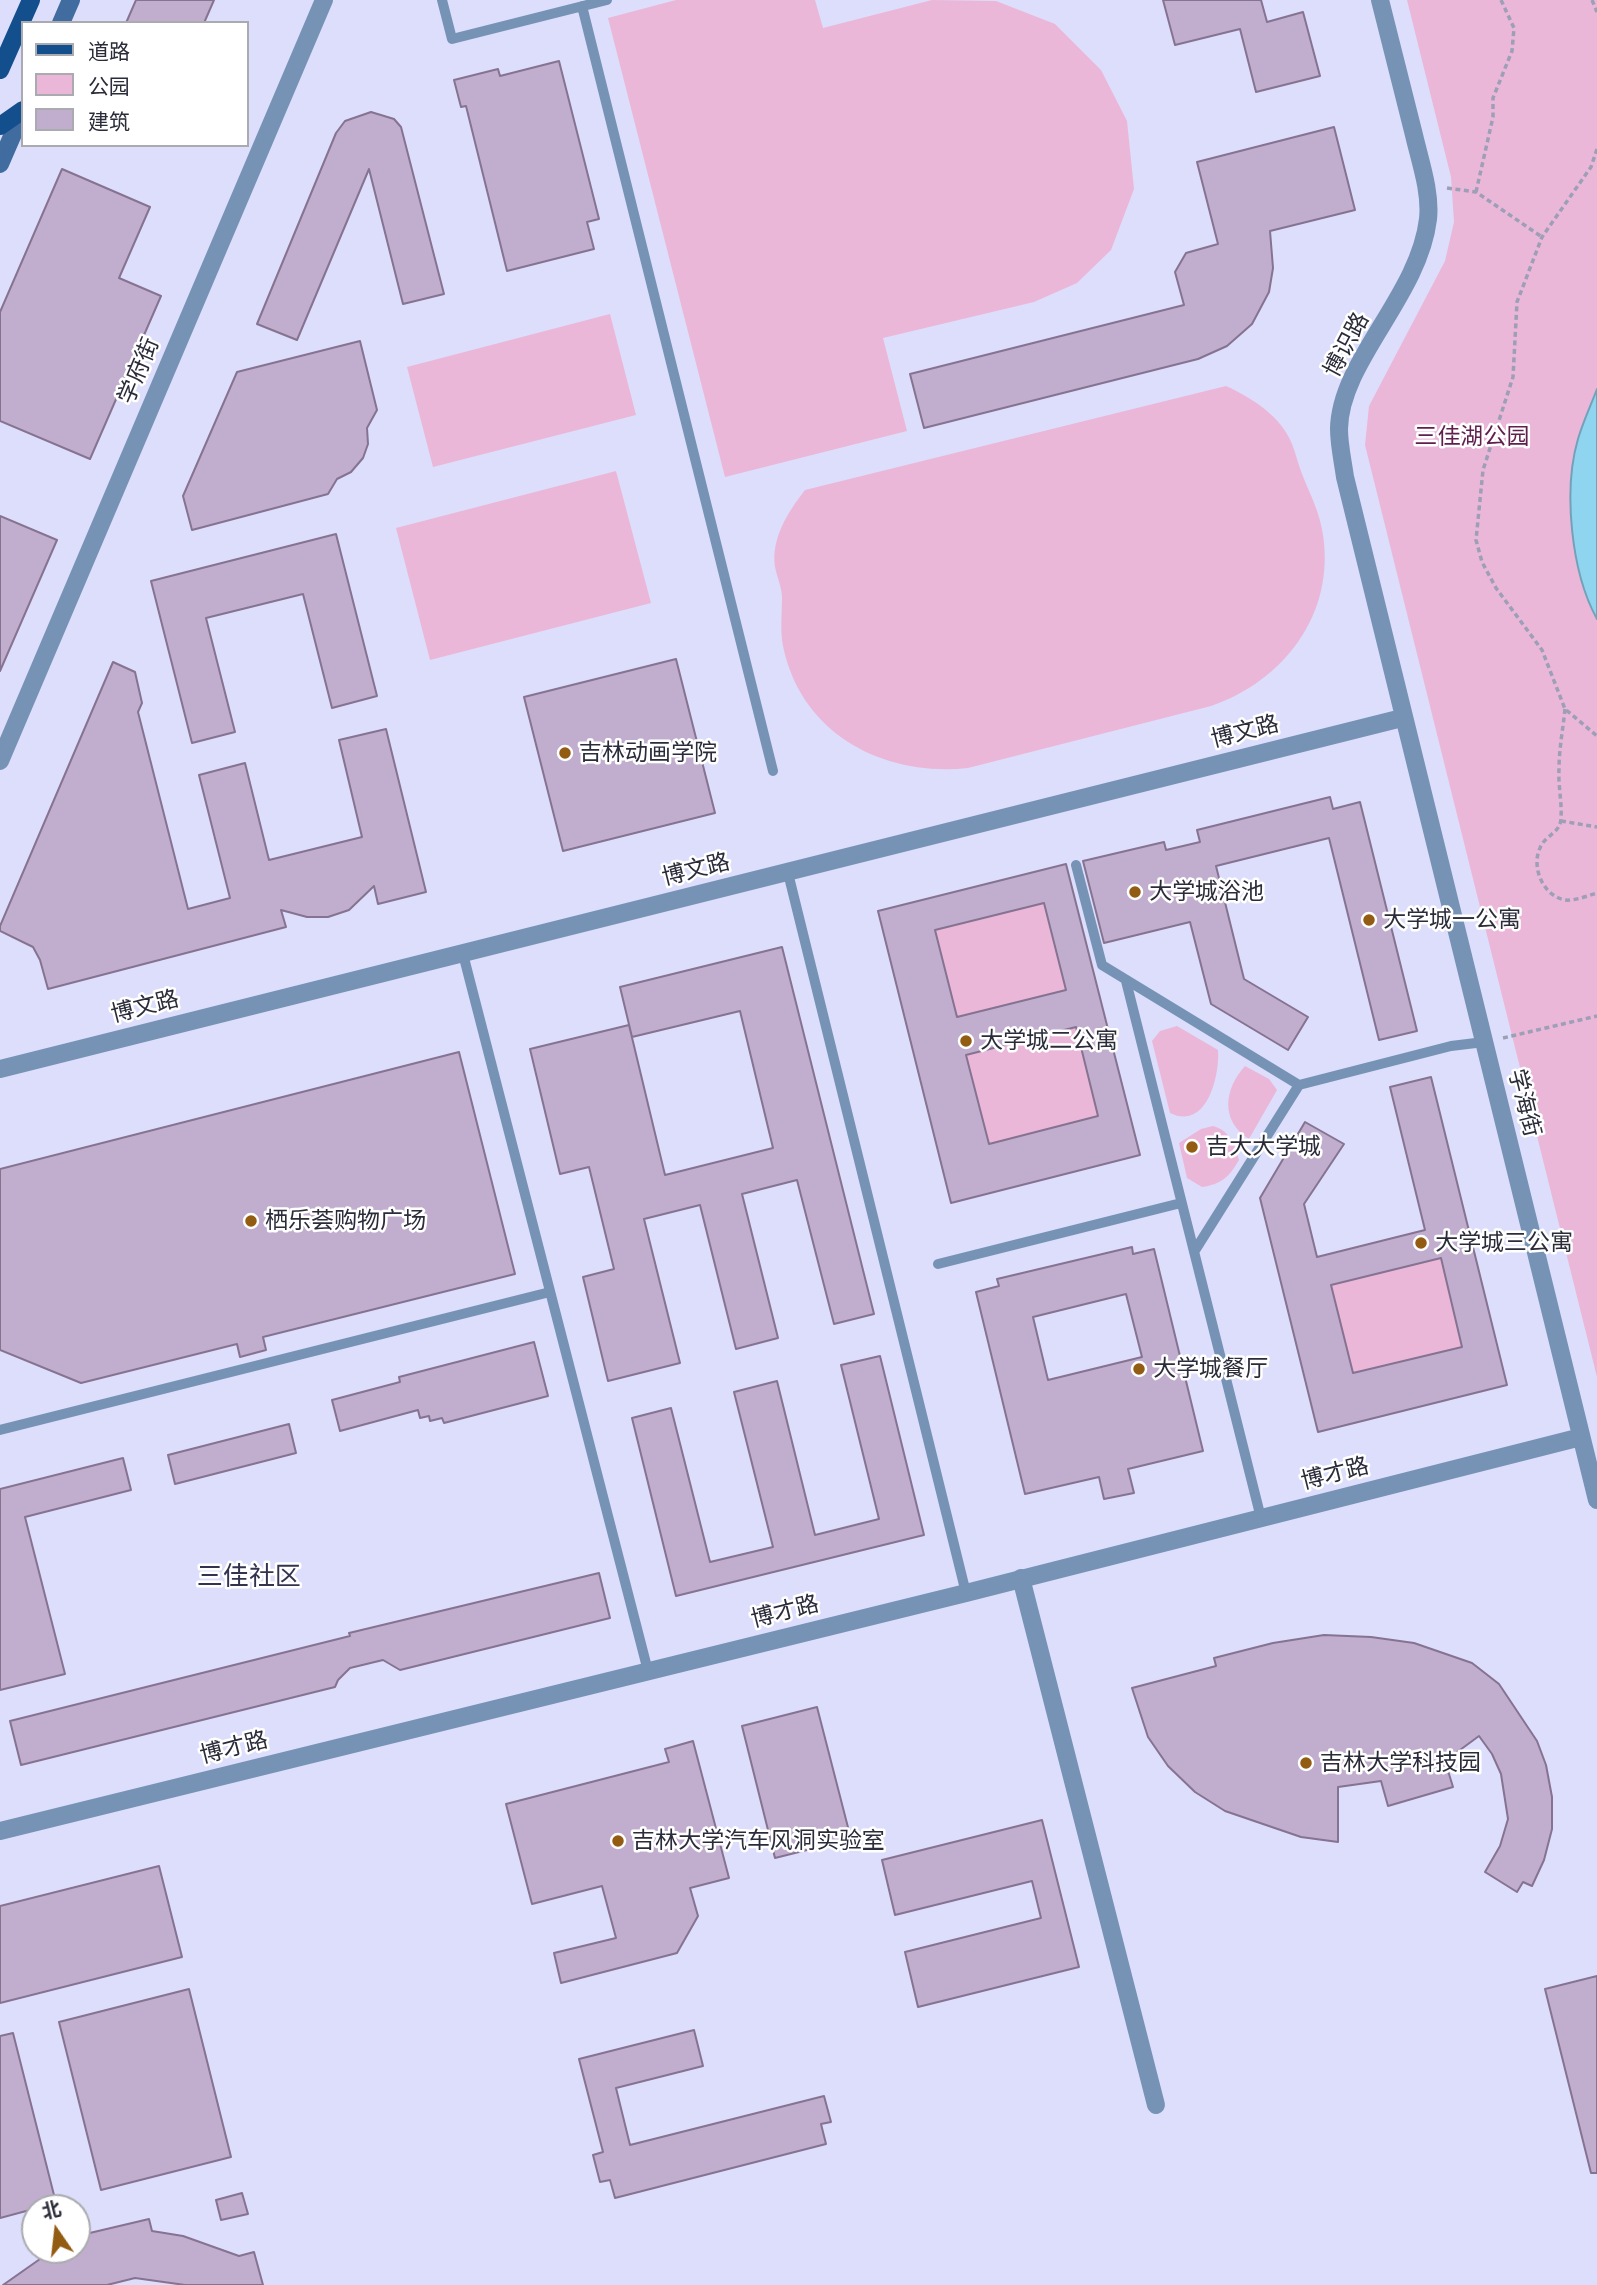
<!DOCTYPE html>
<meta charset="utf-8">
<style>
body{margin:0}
#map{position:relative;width:1597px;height:2285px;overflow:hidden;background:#dcdefb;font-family:Cabin,"Noto Sans SC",sans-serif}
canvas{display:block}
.legend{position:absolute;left:21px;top:21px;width:228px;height:126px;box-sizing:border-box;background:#fff;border:2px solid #aaabb0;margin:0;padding:9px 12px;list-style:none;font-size:21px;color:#2b2c3a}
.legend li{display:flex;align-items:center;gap:14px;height:35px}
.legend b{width:35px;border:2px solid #aaabb0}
.north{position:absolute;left:21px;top:2194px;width:70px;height:70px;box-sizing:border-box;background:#fff;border:2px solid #aaabb0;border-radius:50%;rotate:346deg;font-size:19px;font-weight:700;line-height:28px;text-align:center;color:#2b2c3a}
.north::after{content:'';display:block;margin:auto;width:24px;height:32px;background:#925c12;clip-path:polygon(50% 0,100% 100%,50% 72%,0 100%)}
</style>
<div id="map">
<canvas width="1597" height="2285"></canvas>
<ul class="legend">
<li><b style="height:9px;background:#144f8d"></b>道路</li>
<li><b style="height:19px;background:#ebb7d8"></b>公园</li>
<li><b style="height:19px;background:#c1aece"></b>建筑</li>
</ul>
<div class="north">北</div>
</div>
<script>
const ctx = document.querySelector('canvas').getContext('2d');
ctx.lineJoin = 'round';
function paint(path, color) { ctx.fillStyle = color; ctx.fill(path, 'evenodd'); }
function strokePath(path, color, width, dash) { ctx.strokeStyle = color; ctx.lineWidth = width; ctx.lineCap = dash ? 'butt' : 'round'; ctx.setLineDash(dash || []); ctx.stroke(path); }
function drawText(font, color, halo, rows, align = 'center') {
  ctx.font = font + ' Cabin,"Noto Sans SC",sans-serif'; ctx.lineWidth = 5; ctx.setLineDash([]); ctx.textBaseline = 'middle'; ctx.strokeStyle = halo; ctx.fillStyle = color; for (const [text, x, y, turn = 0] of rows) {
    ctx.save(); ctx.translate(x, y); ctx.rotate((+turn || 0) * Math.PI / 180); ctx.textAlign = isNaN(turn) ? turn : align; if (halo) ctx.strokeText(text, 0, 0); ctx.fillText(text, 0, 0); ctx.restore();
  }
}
const green = new Path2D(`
 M676 0H815L823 28 932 0 996 1 1055 24 1101 70 1127 121 1134 189 1111 250 1077 283 1034 302 883 338 907 431 725 477 608 18Z
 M1407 0H1597V389L1577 441 1594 613 1597 619V1377L1365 445 1369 406 1445 261 1454 222 1451 177Z
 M610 314 636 415 433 467 407 367Z
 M1226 386C1252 398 1281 416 1292 444 1296 454 1298 464 1302 474 1310 494 1320 513 1323 535 1335 614 1284 681 1211 706L968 768C883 777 801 734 783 646 780 630 782 614 782 598 782 588 777 577 775 567 771 538 788 512 805 490Z
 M616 471 651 603 430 660 396 528Z
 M1044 903 1066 990 957 1017 935 930Z
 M1177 1026 1218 1050C1220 1075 1207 1131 1170 1113L1152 1041 1160 1031Z
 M1076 1027 1098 1116 989 1144 966 1055Z
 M1245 1066 1269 1079 1277 1090 1249 1139C1220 1121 1224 1089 1245 1066Z
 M1213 1126C1230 1131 1235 1144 1239 1160 1229 1177 1222 1184 1202 1187L1187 1178 1179 1143 1201 1129Z
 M1441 1258 1462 1347 1353 1373 1331 1285Z`);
const water = new Path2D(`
 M1597 389V619C1571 572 1563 490 1578 439 1583 422 1591 405 1597 389Z`);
const building = new Path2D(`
 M136 0H214L204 23H126Z
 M1163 0H1261L1267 22 1303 12 1320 76 1256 92 1240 29 1175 45Z
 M559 61 599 219 587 222 594 249 507 271 466 106 461 107 454 80 498 69 500 76Z
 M371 112 394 119 401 127 444 294 403 304 369 169 297 340 257 324 336 133 345 121Z
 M1334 127 1355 210 1270 231 1273 268 1269 292 1252 324 1227 346 1198 359 924 428 910 374 1184 305 1175 272 1186 253 1218 244 1197 162Z
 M62 169 150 207 119 278 161 296 90 459 0 421V312Z
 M360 341 377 410 367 428 368 444 363 458 351 472 337 479 328 494 192 530 183 496 237 372Z
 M0 516 57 540 0 671Z
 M336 534 377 696 332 708 303 594 206 618 235 732 192 743 151 581Z
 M676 659 715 813 563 851 524 697Z
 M113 662 135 672 142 703 138 712 188 909 230 898 199 775 245 763 269 860 362 837 339 740 386 729 426 892 378 904 374 886 349 910 328 917H307L281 910 286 927 48 989 40 960 33 947 0 931V926Z
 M1330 797 1333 809 1360 802 1417 1031 1379 1040 1329 838 1216 866 1244 979 1308 1017 1288 1050 1211 1004 1190 922 1104 943 1083 861 1164 842 1166 850 1200 842 1197 830Z
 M1066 864 1140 1155 951 1203 878 911ZM1044 903 1066 990 957 1017 935 930ZM1076 1027 1098 1116 989 1144 966 1055Z
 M782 947 874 1314 834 1324 797 1180 742 1194 778 1338 736 1349 700 1205 644 1219 680 1363 608 1381 583 1277 614 1269 589 1167 560 1174 530 1049 629 1025 665 1175 773 1148 740 1011 632 1037 620 987Z
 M459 1052 515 1274 263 1337 266 1350 240 1357 237 1344 81 1383 0 1350V1169Z
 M1431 1077 1507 1385 1318 1432 1260 1198 1305 1122 1344 1144 1304 1204 1317 1257 1425 1230 1390 1087ZM1441 1258 1462 1347 1353 1373 1331 1285Z
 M1132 1247 1133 1254 1154 1249 1203 1451 1128 1469 1134 1493 1104 1499 1099 1477 1025 1494 976 1292 999 1286 997 1279ZM1126 1294 1142 1357 1048 1380 1033 1317Z
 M534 1342 548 1396 444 1423 442 1418 430 1421 429 1416 420 1418 418 1410 340 1431 332 1400 400 1382 399 1377Z
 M880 1356 924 1535 676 1596 632 1418 671 1408 710 1562 773 1547 734 1392 777 1381 815 1535 879 1519 841 1365Z
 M289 1424 296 1453 175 1484 168 1455Z
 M123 1458 131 1490 25 1517 65 1674 0 1690V1489Z
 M599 1573 610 1618 400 1670 383 1660 350 1668 338 1680 335 1687 21 1765 10 1721 350 1636 349 1633Z
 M1324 1635 1371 1637 1414 1643 1472 1663 1499 1684 1537 1741 1546 1765 1552 1797V1829L1544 1860 1532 1886 1523 1882 1517 1892 1485 1872 1500 1846 1508 1819 1501 1774 1492 1754 1479 1736 1445 1761 1453 1787 1388 1806 1381 1781 1338 1787V1842L1301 1837 1225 1811 1195 1792 1168 1766 1148 1737 1132 1688 1216 1666 1214 1658 1273 1643Z
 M817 1707 851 1839 775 1858 742 1726Z
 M693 1741 729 1878 690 1888 698 1916 677 1953 561 1983 554 1953 616 1938 602 1886 532 1904 506 1804 669 1762 665 1749Z
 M1042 1820 1079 1967 918 2007 905 1952 1041 1918 1032 1881 895 1915 882 1860Z
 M159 1866 182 1957 0 2003V1906Z
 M1597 1976V2173H1591L1545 1989Z
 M189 1989 231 2157 101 2190 59 2022Z
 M694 2030 703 2066 616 2088 630 2145 824 2096 831 2122 821 2124 826 2144 615 2198 610 2180 600 2182 593 2155 603 2152 579 2059Z
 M13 2033 56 2203 0 2218V2036Z
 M242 2193 248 2214 221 2220 216 2200Z
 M149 2219 152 2231 183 2236 239 2256 254 2252 263 2285H185L135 2278 107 2285H3L40 2259 37 2250H77V2236Z`);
const path = new Path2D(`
 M1592 0 1597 12
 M1597 149 1591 167 1542 237 1517 302 1513 377 1483 470 1476 540 1482 562 1496 588 1542 650 1565 709 1597 736
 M1447 188 1476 192 1542 237
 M1476 192 1493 117V98L1512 51 1514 28 1501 0
 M1565 709C1563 729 1559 749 1559 769 1558 785 1562 802 1561 818 1561 833 1545 835 1540 848 1531 867 1543 896 1565 900 1575 901 1587 896 1597 893
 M1561 821 1597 827
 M1503 1038 1597 1016`);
const service = new Path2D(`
 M442 0 452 39 607 0
 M582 6 773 771
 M1076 865 1102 965 1299 1085 1451 1046 1484 1042
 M788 873 966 1593
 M463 954 648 1671
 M1126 981 1261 1518
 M1194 1252 1299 1085
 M938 1264 1181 1203
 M0 1430 550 1292`);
const minor = new Path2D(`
 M1021 1578 1156 2105`);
const tertiary = new Path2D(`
 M1380 0C1391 45 1403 90 1414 135 1420 161 1431 192 1428 219 1419 296 1340 361 1339 429 1339 445 1343 462 1345 477L1597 1500
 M0 761 324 0
 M0 1069 1402 718
 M0 1831 966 1593 1581 1437`);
const secondary = new Path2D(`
 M61 23 71 0
 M0 164 23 111`);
const primary = new Path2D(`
 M0 70 31 0
 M0 126 23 110`);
const markers = [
 [565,753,7,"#925c12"],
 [1135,892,7,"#925c12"],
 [1369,920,7,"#925c12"],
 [966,1041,7,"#925c12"],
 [1192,1147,7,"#925c12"],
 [251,1221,7,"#925c12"],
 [1421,1243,7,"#925c12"],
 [1139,1369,7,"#925c12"],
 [1306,1763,7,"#925c12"],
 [618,1841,7,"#925c12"]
];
const streetNames = [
 ["博识路",1347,345,-62],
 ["学府街",139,371,-67],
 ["博文路",1245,732,-14],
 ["博文路",696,870,-14],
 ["博文路",145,1007,-14],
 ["学海街",1524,1103,76],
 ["博才路",1335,1474,-14],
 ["博才路",785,1612,-14],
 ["博才路",234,1748,-14]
];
const parkNames = [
 ["三佳湖公园",1472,437]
];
const poiNames = [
 ["吉林动画学院",579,753],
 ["大学城浴池",1149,892],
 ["大学城一公寓",1383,920],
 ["大学城二公寓",980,1041],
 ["吉大大学城",1206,1147],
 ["栖乐荟购物广场",265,1221],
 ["大学城三公寓",1435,1243],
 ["大学城餐厅",1153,1369],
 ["吉林大学科技园",1320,1763],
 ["吉林大学汽车风洞实验室",632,1841]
];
const quarterNames = [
 ["三佳社区",249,1577]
];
paint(green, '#ebb7d8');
paint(water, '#90d5f0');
strokePath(water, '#72a2b9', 2);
paint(building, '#c1aece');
strokePath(building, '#857391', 2);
strokePath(path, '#9d9fb6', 3.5, [5, 3.5]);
strokePath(service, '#7693b6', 10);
strokePath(minor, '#7693b6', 18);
strokePath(tertiary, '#7693b6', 18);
strokePath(secondary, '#416c9f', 18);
strokePath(primary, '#144f8d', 18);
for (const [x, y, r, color] of markers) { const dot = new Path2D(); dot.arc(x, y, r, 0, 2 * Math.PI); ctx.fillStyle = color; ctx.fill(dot); strokePath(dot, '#fff', 2.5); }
drawText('23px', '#2b2c3a', '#fff', streetNames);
drawText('23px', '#60204d', '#fff', parkNames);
drawText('23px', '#2b2c3a', '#fff', poiNames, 'left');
drawText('26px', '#33334f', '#fff', quarterNames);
</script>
